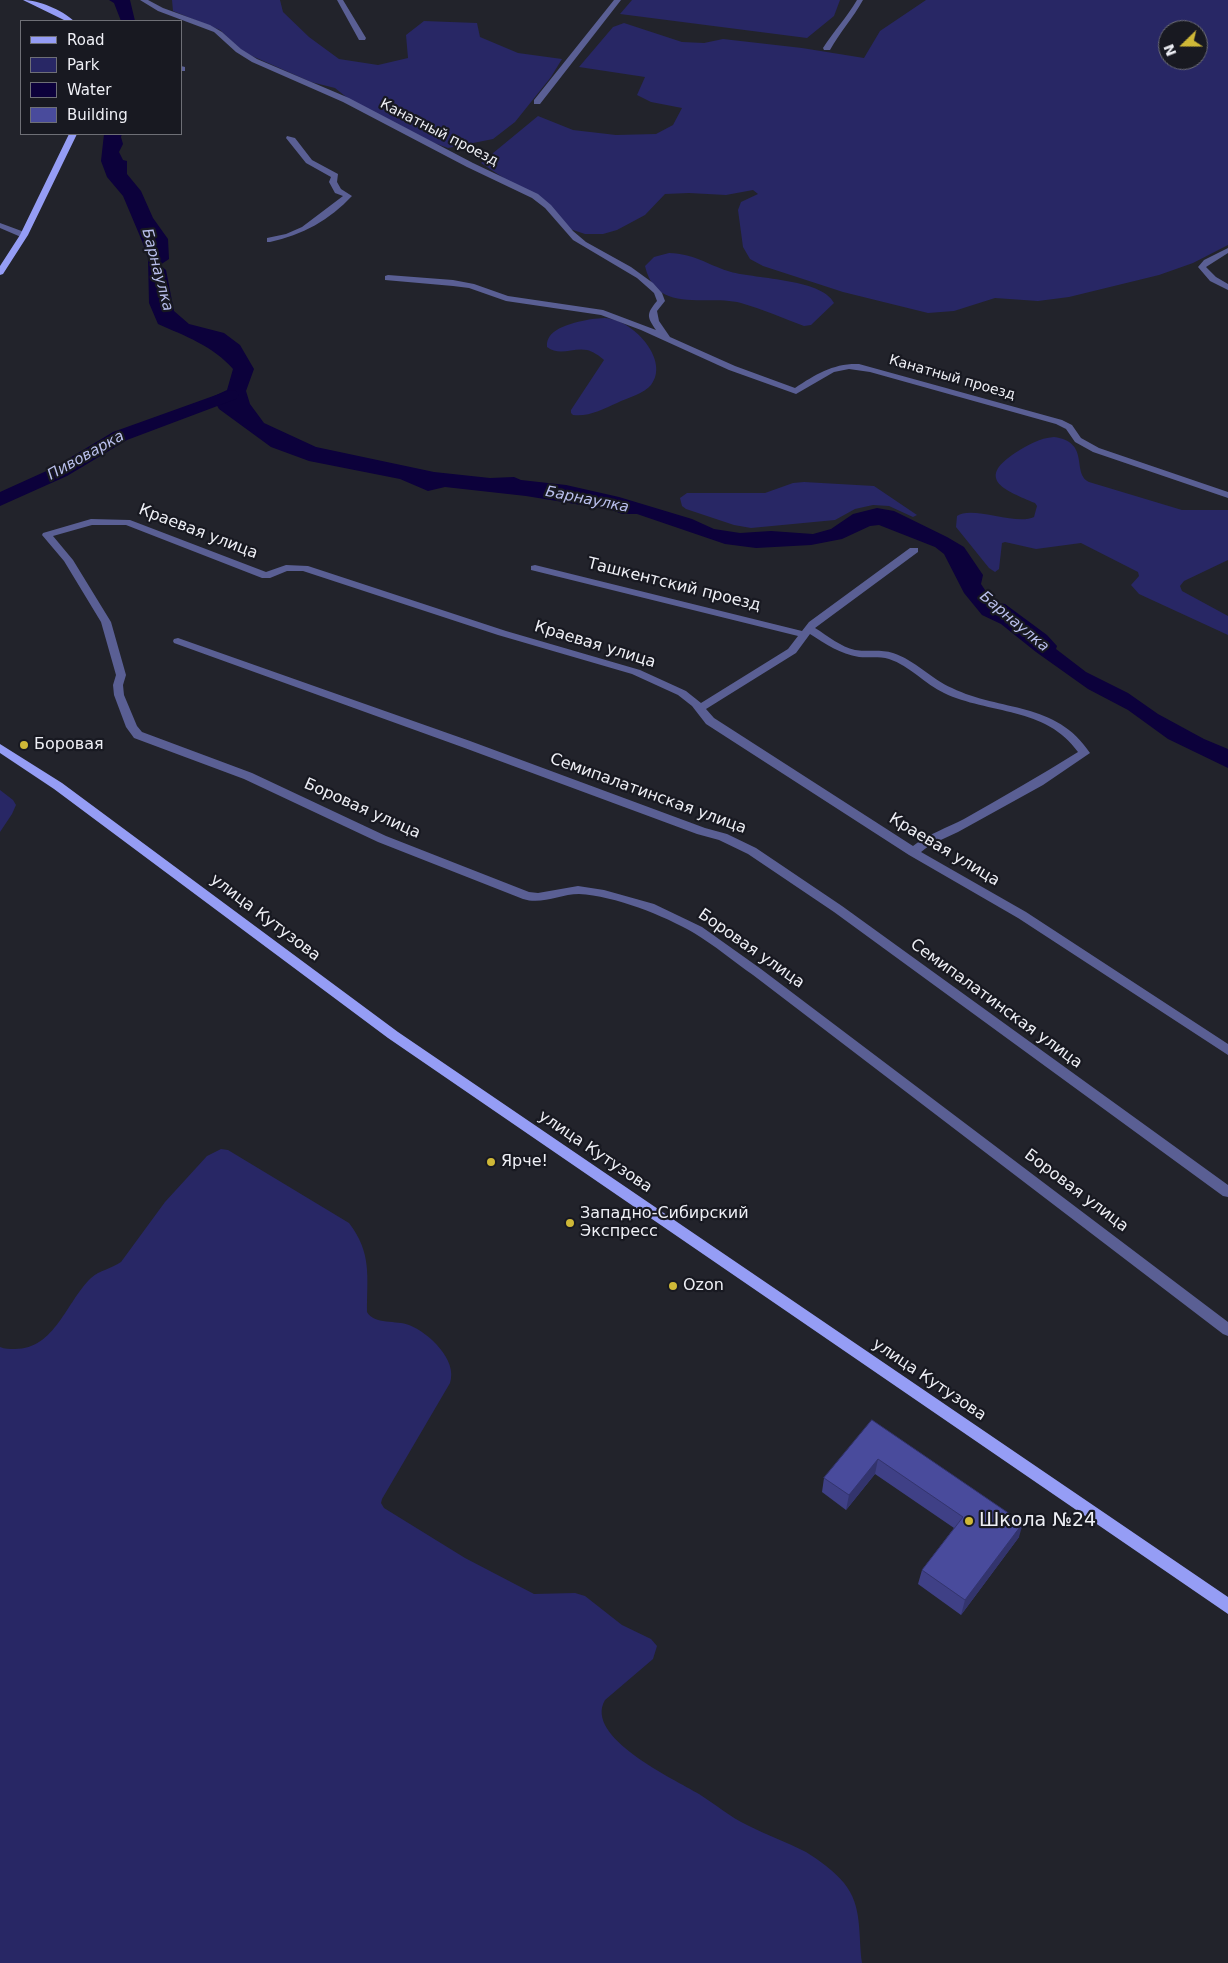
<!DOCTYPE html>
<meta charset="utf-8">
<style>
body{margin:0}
#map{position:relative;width:1228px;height:1963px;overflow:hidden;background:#22232b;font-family:"DejaVu Sans",sans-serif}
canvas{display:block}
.legend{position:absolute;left:20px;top:20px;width:162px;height:115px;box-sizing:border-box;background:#181921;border:1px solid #6e6f76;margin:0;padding:6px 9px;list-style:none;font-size:15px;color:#eeeff5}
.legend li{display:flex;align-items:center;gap:10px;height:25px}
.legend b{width:25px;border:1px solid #6e6f76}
.north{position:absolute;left:1158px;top:20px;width:50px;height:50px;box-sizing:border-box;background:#181921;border:1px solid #6e6f76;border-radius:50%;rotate:248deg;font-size:14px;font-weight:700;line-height:20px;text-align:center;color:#eeeff5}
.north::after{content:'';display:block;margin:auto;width:18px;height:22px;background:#cfb837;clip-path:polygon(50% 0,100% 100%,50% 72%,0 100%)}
</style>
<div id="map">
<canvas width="1228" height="1963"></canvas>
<ul class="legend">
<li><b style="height:6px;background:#959df5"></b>Road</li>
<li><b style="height:14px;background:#282765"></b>Park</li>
<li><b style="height:14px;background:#0c013b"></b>Water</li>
<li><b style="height:14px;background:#494b9c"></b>Building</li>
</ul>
<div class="north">N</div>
</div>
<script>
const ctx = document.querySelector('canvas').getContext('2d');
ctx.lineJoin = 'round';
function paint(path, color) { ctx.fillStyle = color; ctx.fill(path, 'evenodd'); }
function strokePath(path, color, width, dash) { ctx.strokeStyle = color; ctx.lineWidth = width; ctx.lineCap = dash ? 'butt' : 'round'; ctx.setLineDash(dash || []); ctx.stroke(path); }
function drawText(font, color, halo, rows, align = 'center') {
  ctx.font = font + ' "DejaVu Sans",sans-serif'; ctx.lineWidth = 4.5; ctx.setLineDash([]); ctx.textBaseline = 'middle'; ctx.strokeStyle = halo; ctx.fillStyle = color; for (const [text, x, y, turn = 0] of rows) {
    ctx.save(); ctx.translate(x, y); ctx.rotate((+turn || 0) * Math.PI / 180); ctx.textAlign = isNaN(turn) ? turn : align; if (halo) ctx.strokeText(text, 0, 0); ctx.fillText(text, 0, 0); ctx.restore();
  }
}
const green = new Path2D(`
 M172 0H280L283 12 309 37 339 59 378 65 408 58 406 35 424 21 477 23 480 37 518 53 562 59 551 77 515 122 493 139 448 148 434 143 350 100 335 88 311 82 243 52 220 30 173 11Z
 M632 0H840L834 16 807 38 620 14Z
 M926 0H1228V245L1193 263 1159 275 1069 297 1038 301 995 298 954 311 928 313 843 292 763 266 750 259 743 247 738 210 741 202 758 194 753 190 726 195 689 193 665 194 645 215 617 230 603 234H585L570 229 543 204 481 163 538 116 573 130 616 135 656 134 673 125 682 108 651 102 637 95 645 77 579 67 613 27 624 23 682 42 704 43 723 39 802 48 864 58 880 31ZM1168 30H1198V60H1168Z
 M669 253C695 254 706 264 728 271 751 279 822 278 834 303L811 325 804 326C783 318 762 309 741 303 707 294 656 315 645 266L654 257Z
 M592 319C598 319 605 317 611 319 635 323 670 361 651 385 645 393 627 398 617 403 603 409 589 417 573 415L571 413V410L604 360C600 356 592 351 587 350 573 347 560 357 547 347 545 327 577 322 592 319Z
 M1054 437C1091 442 1071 473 1089 482L1182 510H1228V560L1184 581 1180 586 1182 591 1228 616V635L1139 594 1131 585 1139 576 1138 572 1081 543 1036 549 1005 542 1002 543 999 569 995 572 989 568 956 527 957 516C972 505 1016 526 1034 517L1037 506 1035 503C1007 491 974 480 1015 453 1028 445 1039 438 1054 437Z
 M804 482 874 486 917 515 913 517 889 506 873 505 855 509 835 520 751 528 734 525 686 509 682 506 680 498 687 493H765L793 483Z
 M0 790 13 800 16 805 12 814 0 832Z
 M221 1149 228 1150 349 1223C372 1253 367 1276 367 1312 374 1325 397 1320 409 1325 429 1333 458 1360 450 1383L382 1499 381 1503 384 1508 465 1558 534 1594 575 1593 585 1596 622 1625 651 1639 657 1646 653 1659 605 1700C583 1737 674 1779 699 1794 715 1804 730 1817 747 1825 766 1835 787 1842 806 1852 819 1860 834 1871 844 1883 863 1906 858 1935 862 1963H0V1347C5 1349 9 1349 15 1349 55 1349 66 1302 91 1278 100 1270 111 1269 121 1262L165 1202 207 1156Z`);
const water = new Path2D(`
 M109 0H130L135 21H121L114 3Z
 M104 134H122L121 137 123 144 119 152 123 160 127 161V174L141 191 153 218 168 239 169 259 160 265 166 270 174 311 189 324 224 333 240 345 254 369 246 391 250 404 264 423 316 447 434 472 490 478 514 477 521 480 566 485 619 497 692 519 714 529 740 533 771 531 813 534 831 529 853 514 877 508 894 511 947 537 964 547 983 575 981 584 993 602 1005 604 1047 635 1057 646 1056 649 1086 672 1128 693 1158 714 1204 739 1228 749V768L1168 739 1128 710 1088 689 1036 652 1001 624 982 615 964 593 944 554 935 547 879 525 870 526 842 539 811 545 756 548 725 544 637 514H622L612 510 526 496 445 487 428 491 400 479 309 461 271 447 219 409 212 397 227 390 233 369C213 346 185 336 158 324L149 303 148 258 142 241 123 196 107 177 101 161Z`);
const river = new Path2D(`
 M230 390 236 391 239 395 236 399 127 440 67 476 0 506V492L53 468 113 432Z`);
const minor = new Path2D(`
 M140 0H148L163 8 210 25 222 32 241 49 257 59 349 98 473 163 538 194 551 205 573 231 586 242 631 267 653 283 662 293 665 301 657 311 659 321 670 337 735 366 795 388C816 374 834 363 859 364L1062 420 1072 425 1081 438 1099 448 1228 492V498L1093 452 1075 442 1066 429 1056 424 870 372 849 369 834 372 796 394 729 370 641 330 601 315 506 301 469 288 453 286 385 280V276L388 275 453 280 474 284 508 296 603 310 656 330C647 317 646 314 657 301L654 293 637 278 573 240 545 208 532 198 467 167 343 102 252 62 236 52 214 32 158 11Z
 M337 0H343L366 38 365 40H359Z
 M614 0H621L540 104H534V100Z
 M857 0H863C853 18 840 32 830 50H824L823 48C834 31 847 17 857 0Z
 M181 66 185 67V71H181Z
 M287 136 295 138 312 160 338 174 337 182 341 189 352 196C330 220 302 235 270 242H267V238L286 234 302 227 343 196 335 193 329 182 331 177 306 163 286 138Z
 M0 223 27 233 28 235 21 237 0 228Z
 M1228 248V253L1206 267 1216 277 1228 284V290L1210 281 1198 267 1204 260Z
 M91 519 130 520 266 572 286 565 308 566 506 631 640 670 686 691 701 703 788 649 798 636 531 570V566L535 565 802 631 809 622 910 548H918V552L815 628C828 636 841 647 855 650 868 652 881 649 893 653 915 660 931 679 952 688 1001 712 1056 701 1090 753L1043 785 958 832 930 845 921 852 1026 912 1228 1044V1055L1018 918 909 855 706 724 692 706 678 695 632 674 498 635 303 571H287L270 578H262L126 525H92L53 536 73 560 111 622 126 675 123 685 124 695 137 726 142 732 252 773 386 836 529 892 538 893 578 886 604 890 654 904 702 927 761 969 1228 1322V1336L1223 1334 753 975C733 961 714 945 694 933 663 915 615 896 579 894 560 894 542 905 523 899L378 842 244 779 134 738 126 727 114 695 113 685 116 675 101 622 64 561 42 535 43 533ZM810 634C826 644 840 654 859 657 868 658 879 656 889 659 910 666 925 684 944 693 988 714 1047 707 1078 752 1040 776 1002 797 964 819 947 828 928 834 913 846L714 718 706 709 796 653Z
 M178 638 470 741 705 828 727 834 756 848 842 906 1228 1185V1197L1223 1196 834 912 748 854 719 840 697 834 462 747 174 643 173 641 174 639Z`);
const major = new Path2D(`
 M23 0C39 0 62 10 74 21H66Z
 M69 134H77L28 235 3 274 0 275V266L20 235Z
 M0 744 62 783 398 1032 1228 1597V1614L388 1038 54 789 0 753Z`);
const wall = new Path2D(`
 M872 1420 1019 1537 961 1615 918 1584 922 1570 954 1528 875 1474 846 1510 822 1492 824 1478Z`);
const shadedWall = new Path2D(`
 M878 1459 875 1474 846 1510 849 1495Z
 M1023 1523 1019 1537 961 1615 965 1600Z`);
const building = new Path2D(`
 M872 1420 1023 1523 965 1600 922 1570 963 1517 878 1459 849 1495 824 1478Z`);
const markers = [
 [24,745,5,"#cfb837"],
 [491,1162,5,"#cfb837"],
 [570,1223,5,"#cfb837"],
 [673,1286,5,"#cfb837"],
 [969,1521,5,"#cfb837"]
];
const farStreetnames = [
 ["Канатный проезд",439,133,27],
 ["Канатный проезд",952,378,16]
];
const farWaternames = [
 ["Барнаулка",157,270,75],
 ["Пивоварка",86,456,-29],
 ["Барнаулка",587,500,11],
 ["Барнаулка",1014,622,40]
];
const streetNames = [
 ["Краевая улица",198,532,21],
 ["Ташкентский проезд",674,585,14],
 ["Краевая улица",595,645,17],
 ["Семипалатинская улица",648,794,20],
 ["Боровая улица",362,809,24],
 ["Краевая улица",944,850,31],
 ["улица Кутузова",265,918,37],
 ["Боровая улица",751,949,35],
 ["Семипалатинская улица",996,1004,36],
 ["улица Кутузова",595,1152,34],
 ["Боровая улица",1076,1191,37],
 ["улица Кутузова",929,1380,34]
];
const poiNames = [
 ["Боровая",34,745],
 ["Ярче!",501,1162],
 ["Западно-Сибирский",580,1214],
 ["Экспресс",580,1232],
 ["Ozon",683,1286]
];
const nearPoinames = [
 ["Школа №24",979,1521]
];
paint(green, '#282765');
paint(water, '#0c013b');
paint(river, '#0c013b');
paint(minor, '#5a5f94');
paint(major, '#959df5');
paint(wall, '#3f4086');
paint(shadedWall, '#33346d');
paint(building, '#494b9c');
strokePath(building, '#33346d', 1);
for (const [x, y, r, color] of markers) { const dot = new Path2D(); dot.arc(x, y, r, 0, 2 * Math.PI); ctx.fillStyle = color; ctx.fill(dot); strokePath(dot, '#181921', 2); }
drawText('14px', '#eeeff5', '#181921', farStreetnames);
drawText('italic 15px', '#b9bfec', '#181921', farWaternames);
drawText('16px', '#eeeff5', '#181921', streetNames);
drawText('16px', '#eeeff5', '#181921', poiNames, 'left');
drawText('19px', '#eeeff5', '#181921', nearPoinames, 'left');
</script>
